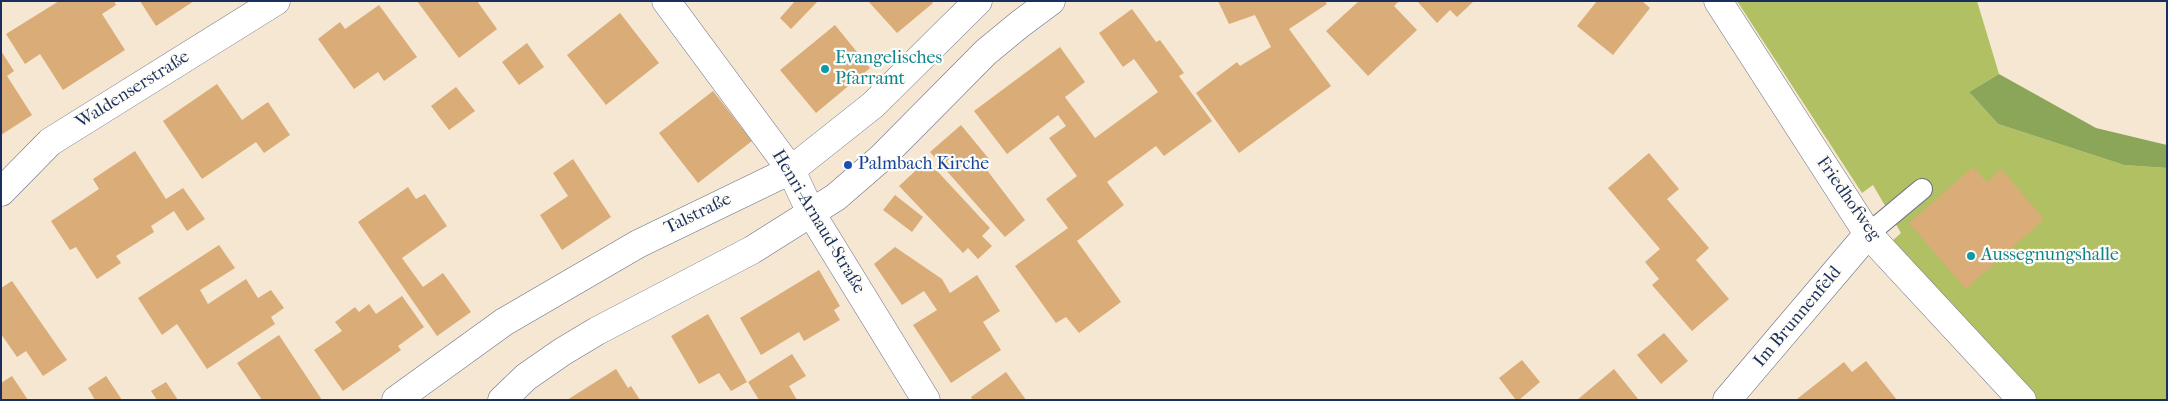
<!DOCTYPE html>
<meta charset="utf-8">
<style>
body{margin:0}
#map{position:relative;width:2168px;height:401px;overflow:hidden;background:#f6e7d2;font-family:"IM FELL French Canon",serif}
canvas{display:block}
.frame{position:absolute;inset:0;border:2px solid #1b2f5e;pointer-events:none}
</style>
<div id="map">
<canvas width="2168" height="401"></canvas>
<div class="frame"></div>
</div>
<script>
const ctx = document.querySelector('canvas').getContext('2d');
ctx.lineJoin = 'round';
function paint(path, color) { ctx.fillStyle = color; ctx.fill(path, 'evenodd'); }
function strokePath(path, color, width, dash) { ctx.strokeStyle = color; ctx.lineWidth = width; ctx.lineCap = dash ? 'butt' : 'round'; ctx.setLineDash(dash || []); ctx.stroke(path); }
function drawText(font, color, halo, rows, align = 'center') {
  ctx.font = font + ' "IM FELL French Canon",serif'; ctx.lineWidth = 4.5; ctx.setLineDash([]); ctx.textBaseline = 'middle'; ctx.strokeStyle = halo; ctx.fillStyle = color; for (const [text, x, y, turn = 0] of rows) {
    ctx.save(); ctx.translate(x, y); ctx.rotate((+turn || 0) * Math.PI / 180); ctx.textAlign = isNaN(turn) ? turn : align; if (halo) ctx.strokeText(text, 0, 0); ctx.fillText(text, 0, 0); ctx.restore();
  }
}
const green = new Path2D(`
 M1737 1H1977L1999 74 1969 92 1998 124 2124 165 2167 168V400H2037L1891 242 1901 233 1873 185 1862 193Z`);
const forest = new Path2D(`
 M1999 74 2096 128 2167 145V168L2124 165 1998 124 1969 92Z`);
const building = new Path2D(`
 M59 1H114L116 5 102 14 125 50 63 90 40 54 25 64 6 34Z
 M140 1H194L156 26Z
 M417 1H477L497 29 459 58Z
 M795 1H818L791 29 780 18Z
 M868 1H931L933 3 897 33Z
 M1218 1H1325L1327 4 1289 29 1331 86 1239 153 1196 93 1237 62 1240 66 1271 47 1255 15 1229 24Z
 M1359 1H1399L1394 6 1417 30 1368 76 1326 31Z
 M1417 1H1474L1457 17 1450 10 1437 23Z
 M1597 1H1642L1650 8 1613 55 1577 26Z
 M379 5 417 57 384 81 378 72 354 89 318 39 340 22 345 29Z
 M1132 9 1156 42 1160 40 1184 73 1179 76 1212 121 1164 156 1156 146 1107 182 1124 205 1077 241 1121 302 1079 333 1066 317 1056 323 1015 266 1068 228 1046 199 1077 176 1049 138 1066 126 1058 115 1007 154 974 111 1060 47 1085 82 1065 97 1095 138 1158 92 1134 59 1123 67 1099 33Z
 M620 13 659 63 606 105 567 55Z
 M835 25 870 68 816 113 780 70Z
 M527 43 544 67 519 85 502 62Z
 M1 51 14 71 7 76 32 115 1 135Z
 M217 84 242 120 268 102 290 135 264 153 256 142 202 179 163 121Z
 M456 87 475 111 449 130 431 106Z
 M713 91 752 141 698 183 659 133Z
 M961 125 989 159 983 165 1025 220 1005 237 930 152Z
 M135 151 166 199 183 188 205 219 187 231 174 211 151 226 154 232 116 256 121 263 97 279 76 247 70 250 51 221 99 189 93 179Z
 M1649 153 1679 189 1667 199 1709 248 1696 260 1729 299 1692 331 1652 285 1659 279 1645 262 1660 249 1608 188Z
 M573 159 611 217 562 250 540 215 568 196 553 173Z
 M927 160 990 228 982 236 992 246 978 259 968 248 963 253 899 186Z
 M1973 167 1987 182 2001 169 2044 219 1966 289 1909 223Z
 M408 187 416 199 425 194 447 226 402 258 423 287 443 273 471 312 437 336 358 222Z
 M895 195 923 217 912 232 883 210Z
 M219 245 235 268 200 290 208 304 246 279 258 298 271 290 284 308 271 317 275 324 207 369 177 324 162 335 138 298Z
 M895 247 942 279 950 293 977 275 1000 311 983 322 1001 350 951 383 913 325 937 310 924 291 902 305 874 264Z
 M819 270 840 306 834 310 840 320 804 341 799 332 761 355 740 318Z
 M12 281 67 360 43 376 26 351 17 357 1 334V288Z
 M402 296 424 327 398 346 401 350 343 391 314 350 342 331 335 322 355 307 359 312 369 304 376 314Z
 M708 314 747 382 731 391 719 373 699 384 671 336Z
 M1664 333 1688 361 1661 384 1637 355Z
 M279 335 322 400H262L237 363Z
 M792 354 806 376 789 386 797 400H759L748 382Z
 M1522 360 1540 382 1519 400H1516L1499 378Z
 M1866 361 1897 400 1797 399 1844 362 1852 372Z
 M616 369 628 388 631 386 640 400H567Z
 M1614 369 1639 400H1577Z
 M1006 372 1026 400H973L971 397Z
 M12 376 28 400H1V383Z
 M106 376 122 400H95L88 388Z
 M166 382 178 400H157L151 391Z`);
const lane = new Path2D(`
 M1868 234 1922 189`);
const street = new Path2D(`
 M666 1 791 170 811 213 926 400
 M1718 1 1868 234 2022 400
 M1 192 50 142 276 1
 M396 400 504 322 638 244 791 170 873 105 978 1
 M1727 400 1868 234`);
const secondary = new Path2D(`
 M502 400 526 377 562 352 597 331 752 250 836 197 881 158 986 52 1020 24 1051 1`);
const markers = [
 [825,69,5,"#0f9aa8"],
 [848,165,5,"#1a4fb4"],
 [1971,256,5,"#0f9aa8"]
];
const cultureNames = [
 ["Evangelisches",835,59],
 ["Pfarramt",835,80],
 ["Aussegnungshalle",1981,256]
];
const streetNames = [
 ["Waldenserstraße",133,90,-32],
 ["Friedhofweg",1848,199,55],
 ["Talstraße",698,214,-26],
 ["Henri-Arnaud-Straße",818,222,59],
 ["Im Brunnenfeld",1798,317,-50]
];
const transitNames = [
 ["Palmbach Kirche",858,165]
];
paint(green, '#b0c063');
paint(forest, '#8ca659');
paint(building, '#d9ac78');
strokePath(lane, '#686f87', 22);
strokePath(street, '#686f87', 29);
strokePath(secondary, '#686f87', 29);
strokePath(lane, '#fff', 20);
strokePath(street, '#fff', 28);
strokePath(secondary, '#fff', 28);
for (const [x, y, r, color] of markers) { const dot = new Path2D(); dot.arc(x, y, r, 0, 2 * Math.PI); ctx.fillStyle = color; ctx.fill(dot); strokePath(dot, '#fdfcf7', 2); }
drawText('18px', '#0d838f', '#fdfcf7', cultureNames, 'left');
drawText('18px', '#1b2f5e', '#fdfcf7', streetNames);
drawText('18px', '#164399', '#fdfcf7', transitNames, 'left');
</script>
